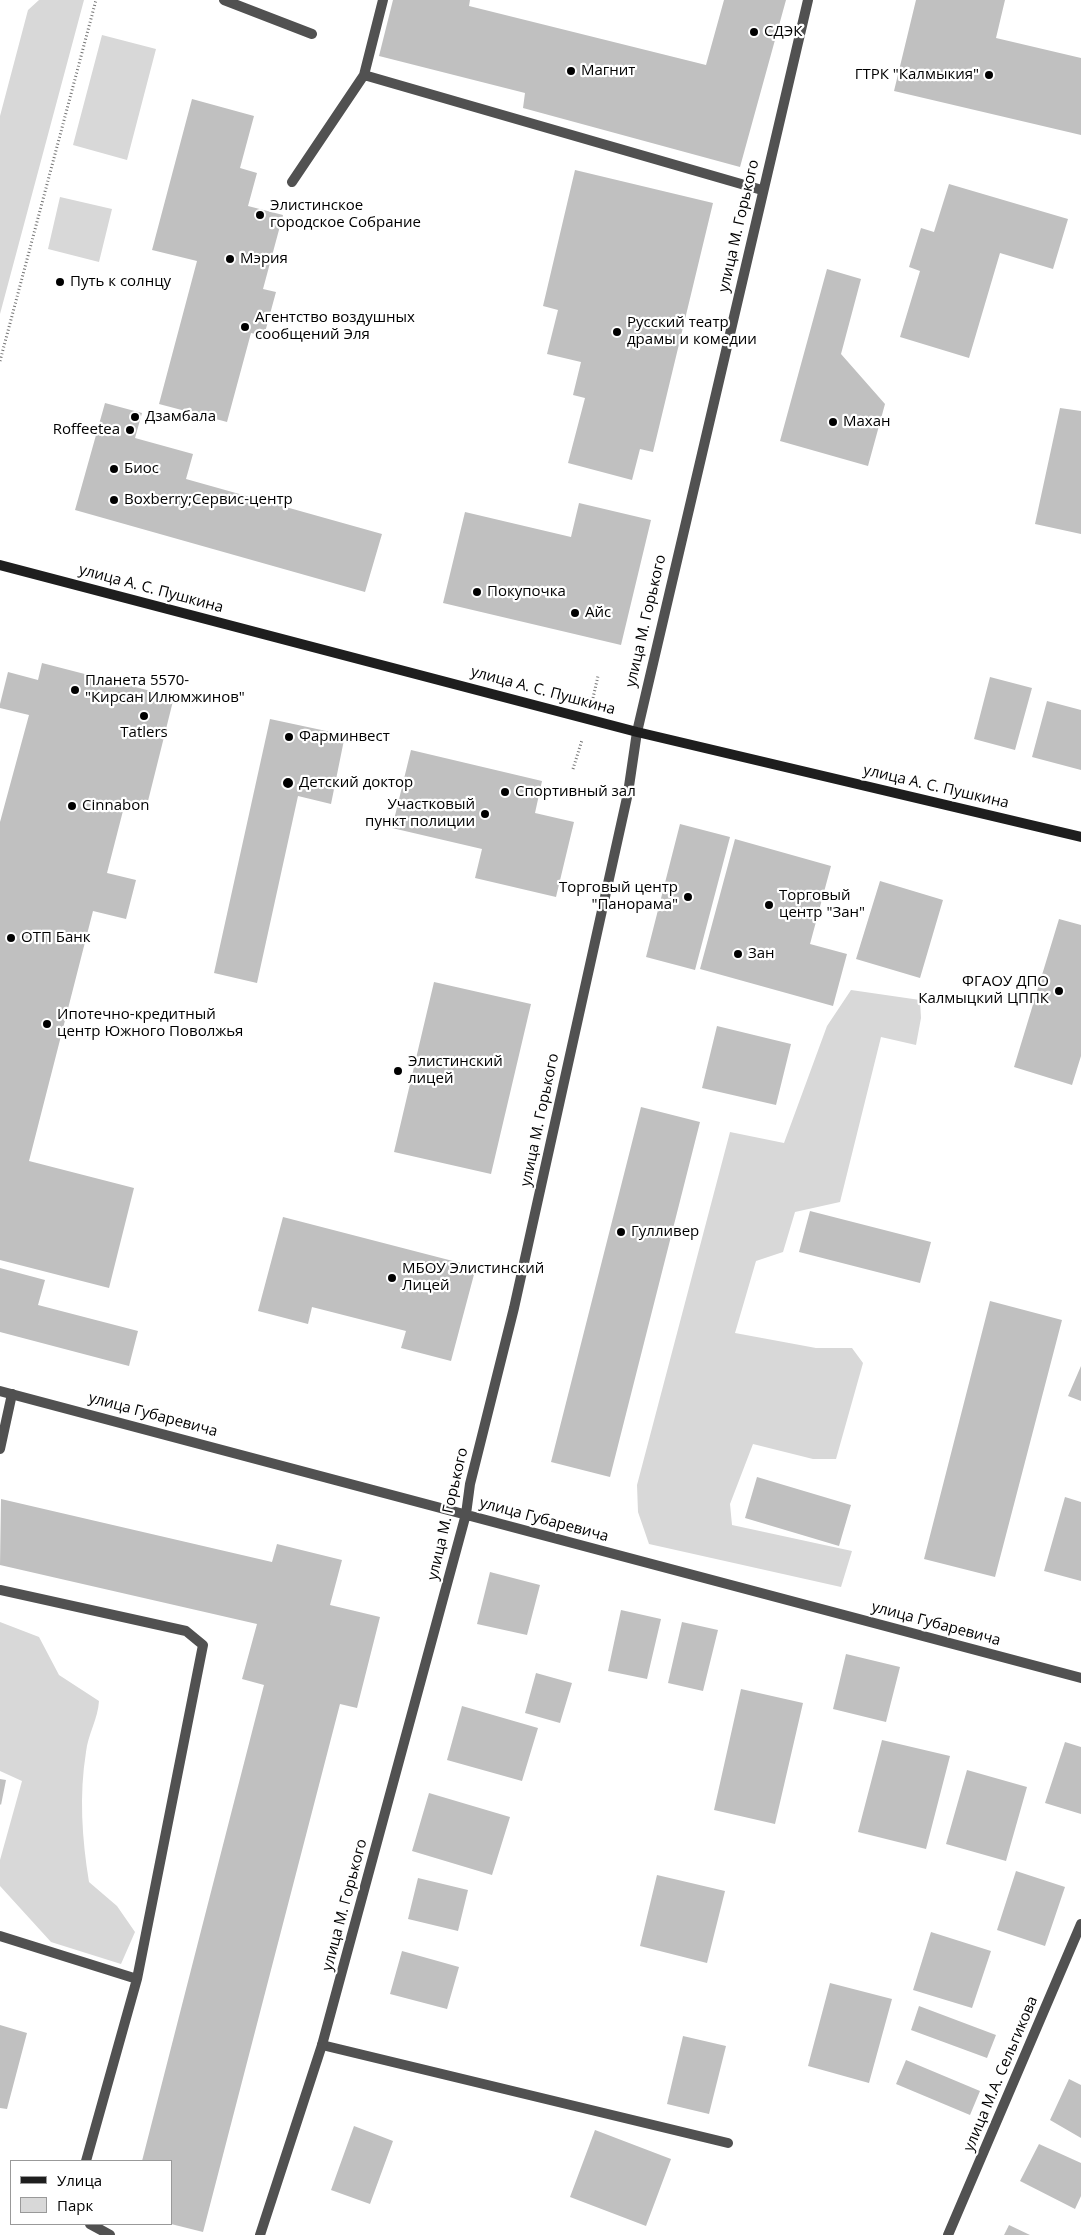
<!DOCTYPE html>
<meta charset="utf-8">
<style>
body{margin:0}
#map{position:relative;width:1081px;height:2235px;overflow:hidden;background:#fff;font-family:"Open Sans",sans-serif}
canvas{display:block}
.legend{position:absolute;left:10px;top:2160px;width:162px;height:65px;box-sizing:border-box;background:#fff;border:1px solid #999;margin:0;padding:6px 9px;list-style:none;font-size:15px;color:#000}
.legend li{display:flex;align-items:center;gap:10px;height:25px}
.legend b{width:25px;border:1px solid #999}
</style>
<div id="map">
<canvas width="1081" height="2235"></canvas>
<ul class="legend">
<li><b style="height:6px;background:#1e1e1e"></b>Улица</li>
<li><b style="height:14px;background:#d8d8d8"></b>Парк</li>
</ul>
</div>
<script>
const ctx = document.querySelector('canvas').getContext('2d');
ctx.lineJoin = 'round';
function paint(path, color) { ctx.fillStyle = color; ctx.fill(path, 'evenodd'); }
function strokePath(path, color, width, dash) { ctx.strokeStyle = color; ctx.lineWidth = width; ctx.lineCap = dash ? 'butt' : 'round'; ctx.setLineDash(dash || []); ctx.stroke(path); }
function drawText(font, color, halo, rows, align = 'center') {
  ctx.font = font + ' "Open Sans",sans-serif'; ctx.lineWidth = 4.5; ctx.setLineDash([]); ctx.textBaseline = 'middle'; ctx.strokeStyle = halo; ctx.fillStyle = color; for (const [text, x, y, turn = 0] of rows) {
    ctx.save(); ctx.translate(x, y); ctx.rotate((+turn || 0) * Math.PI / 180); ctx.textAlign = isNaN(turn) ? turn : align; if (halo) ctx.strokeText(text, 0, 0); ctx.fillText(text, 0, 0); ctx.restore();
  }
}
const green = new Path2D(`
 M39 0H84L0 314V116L28 10Z
 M102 35 156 49 127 160 73 145Z
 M60 197 112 209 99 262 48 249Z
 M851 990 920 1000 921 1018 916 1045 881 1037 840 1202 795 1212 783 1252 756 1261 735 1333 816 1348H852L863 1363 836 1459H813L753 1444 730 1504 732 1525 852 1551 841 1587 649 1544 638 1512 637 1485 730 1132 784 1143 827 1026Z
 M0 1622 39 1637 59 1675 99 1701C98 1719 88 1734 86 1752 79 1795 82 1839 89 1882L117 1906 135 1932 121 1964 51 1942 0 1886V1860L22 1781 0 1771Z`);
const building = new Path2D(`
 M393 0H470L469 6 706 65 724 0H786L740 167 523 108 525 93 379 56Z
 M916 0H1005L996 38 1081 58V135L894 91Z
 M192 99 254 116 240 168 257 173 248 206 283 215 263 289 276 292 264 336 251 333 227 422 159 404 197 261 152 250Z
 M575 170 713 203 653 452 640 449 632 480 568 463 585 398 573 395 581 362 547 354 558 310 543 306Z
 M949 184 1068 219 1053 269 1000 253 969 358 900 337 920 271 909 267 921 228 934 232Z
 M827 269 861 279 841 354 885 404 868 466 780 441Z
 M105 403 142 413 135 438 193 454 186 479 382 534 365 592 75 510Z
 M1060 408 1081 411V534L1035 524Z
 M579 503 651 520 621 645 443 603 465 512 571 537Z
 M42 663 174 697 146 809 125 803 107 873 136 880 126 919 93 911 29 1161 134 1188 109 1288 0 1260V822L29 715 0 708V704L8 672 38 680Z
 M990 677 1032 688 1015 750 974 739Z
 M1047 701 1081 710V770L1032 757Z
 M270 719 345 735 331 804 298 796 257 983 214 973Z
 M411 750 542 781 535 813 574 822 556 897 475 878 482 849 392 828Z
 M680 824 730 837 695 970 646 957Z
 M735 839 831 866 810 944 847 954 833 1006 700 969Z
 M880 881 943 900 920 978 856 959Z
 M1059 919 1081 925V1056L1072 1085 1014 1067Z
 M434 982 531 1004 491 1174 394 1152Z
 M717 1026 791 1044 776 1105 702 1088Z
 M641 1107 700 1122 610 1477 551 1462Z
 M810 1211 931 1242 920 1283 799 1252Z
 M283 1217 476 1267 451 1361 401 1348 406 1331 312 1307 308 1324 258 1311Z
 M0 1268 45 1280 38 1305 138 1331 129 1366 0 1332Z
 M990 1301 1062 1320 995 1577 924 1559Z
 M1081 1366V1401L1068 1396Z
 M757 1477 851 1505 839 1546 745 1518Z
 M1065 1497 1081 1502V1581L1044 1571Z
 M1 1499 272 1562 277 1544 342 1560 330 1605 380 1617 357 1708 340 1704 203 2232 171 2224V2161H142L264 1685 242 1679 257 1624 0 1565Z
 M490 1572 540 1585 527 1635 477 1624Z
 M621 1610 661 1619 647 1679 608 1671Z
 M682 1622 718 1630 703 1691 668 1683Z
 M846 1654 900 1667 886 1722 833 1709Z
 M536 1673 572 1683 560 1723 525 1713Z
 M741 1689 803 1703 775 1824 714 1810Z
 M462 1706 538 1728 522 1781 447 1760Z
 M882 1740 950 1756 926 1849 858 1832Z
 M1065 1742 1081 1747V1814L1045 1803Z
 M967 1770 1027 1787 1006 1861 946 1844Z
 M0 1779 6 1780 1 1805 0 1804Z
 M429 1793 510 1817 492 1875 412 1851Z
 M1016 1871 1065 1887 1045 1946 997 1930Z
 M657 1875 725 1891 707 1963 640 1946Z
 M418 1878 468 1890 458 1931 408 1919Z
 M931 1932 991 1951 972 2008 913 1990Z
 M402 1951 459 1967 447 2009 390 1994Z
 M830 1983 892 1999 869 2083 808 2066Z
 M919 2006 996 2035 987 2058 911 2030Z
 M0 2025 27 2033 7 2109 0 2108Z
 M683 2036 726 2046 709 2114 667 2104Z
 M906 2060 980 2091 970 2115 896 2084Z
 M1069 2079 1081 2085V2138L1050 2120Z
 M354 2126 393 2141 370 2204 331 2190Z
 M595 2130 671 2159 646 2226 570 2197Z
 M1039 2144 1081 2163V2196L1075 2209 1020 2181Z
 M1009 2225 1030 2235H1004Z`);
const path = new Path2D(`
 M0 361 96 0
 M593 698 598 676
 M573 769 582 740`);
const service = new Path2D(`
 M224 0 312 34
 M364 75 762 190
 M292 182 364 75 383 0
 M322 2045 728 2143`);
const minor = new Path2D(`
 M637 732 808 0
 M0 1449 12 1394
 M0 1590 186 1631 203 1645 137 1979
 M0 1936 137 1979 86 2161
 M90 2224 110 2235
 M948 2235 1081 1924`);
const tertiary = new Path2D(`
 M0 1391 1081 1678
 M260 2235 322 2045 466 1514 470 1484 514 1308 628 793 637 732`);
const secondary = new Path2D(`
 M0 565 637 732 1081 837`);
const markers = [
 [754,32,5,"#000"],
 [571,71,5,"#000"],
 [989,75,5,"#000"],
 [260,215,5,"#000"],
 [230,259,5,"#000"],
 [60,282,5,"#000"],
 [245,327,5,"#000"],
 [617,332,5,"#000"],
 [135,417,5,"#000"],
 [833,422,5,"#000"],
 [130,430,5,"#000"],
 [114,469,5,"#000"],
 [114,500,5,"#000"],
 [477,592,5,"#000"],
 [575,613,5,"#000"],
 [75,690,5,"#000"],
 [144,716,5,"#000"],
 [289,737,5,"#000"],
 [288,783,6,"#000"],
 [505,792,5,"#000"],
 [72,806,5,"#000"],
 [485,814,5,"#000"],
 [688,897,5,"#000"],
 [769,905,5,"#000"],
 [11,938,5,"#000"],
 [738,954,5,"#000"],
 [1059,991,5,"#000"],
 [47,1024,5,"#000"],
 [398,1071,5,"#000"],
 [621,1232,5,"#000"],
 [392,1278,5,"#000"]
];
const poiNames = [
 ["СДЭК",764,32],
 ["Магнит",581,71],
 ["ГТРК \"Калмыкия\"",979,75,"right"],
 ["Элистинское",270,206],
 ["городское Собрание",270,223],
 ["Мэрия",240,259],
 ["Путь к солнцу",70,282],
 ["Агентство воздушных",255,318],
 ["сообщений Эля",255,335],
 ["Русский театр",627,323],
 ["драмы и комедии",627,340],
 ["Дзамбала",145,417],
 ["Махан",843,422],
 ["Roffeetea",120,430,"right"],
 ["Биос",124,469],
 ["Boxberry;Сервис-центр",124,500],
 ["Покупочка",487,592],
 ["Айс",585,613],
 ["Планета 5570-",85,681],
 ["\"Кирсан Илюмжинов\"",85,698],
 ["Tatlers",144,733,"center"],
 ["Фарминвест",299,737],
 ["Детский доктор",299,783],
 ["Спортивный зал",515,792],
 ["Участковый",475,805,"right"],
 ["пункт полиции",475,822,"right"],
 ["Cinnabon",82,806],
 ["Торговый центр",678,888,"right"],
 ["\"Панорама\"",678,905,"right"],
 ["Торговый",779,896],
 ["центр \"Зан\"",779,913],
 ["ОТП Банк",21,938],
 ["Зан",748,954],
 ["ФГАОУ ДПО",1049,982,"right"],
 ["Калмыцкий ЦППК",1049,999,"right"],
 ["Ипотечно-кредитный",57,1015],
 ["центр Южного Поволжья",57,1032],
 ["Элистинский",408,1062],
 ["лицей",408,1079],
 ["Гулливер",631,1232],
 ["МБОУ Элистинский",402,1269],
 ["Лицей",402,1286]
];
const streetNames = [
 ["улица М. Горького",739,226,-77],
 ["улица А. С. Пушкина",151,589,15],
 ["улица М. Горького",646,621,-77],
 ["улица А. С. Пушкина",543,691,15],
 ["улица А. С. Пушкина",936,787,13],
 ["улица М. Горького",540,1120,-78],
 ["улица Губаревича",153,1415,15],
 ["улица М. Горького",448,1514,-77],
 ["улица Губаревича",544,1520,15],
 ["улица Губаревича",936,1624,15],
 ["улица М. Горького",345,1905,-75],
 ["улица М.А. Сельгикова",1001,2074,-67]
];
paint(green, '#d8d8d8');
paint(building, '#c0c0c0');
strokePath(path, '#737373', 3, [1, 2.5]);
strokePath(service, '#515151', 10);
strokePath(minor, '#515151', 10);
strokePath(tertiary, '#515151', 10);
strokePath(secondary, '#1e1e1e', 10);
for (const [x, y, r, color] of markers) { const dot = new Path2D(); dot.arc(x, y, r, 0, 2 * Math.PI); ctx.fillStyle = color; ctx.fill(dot); strokePath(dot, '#fff', 2); }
drawText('15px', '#000', '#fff', poiNames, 'left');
drawText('15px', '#000', '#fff', streetNames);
</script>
